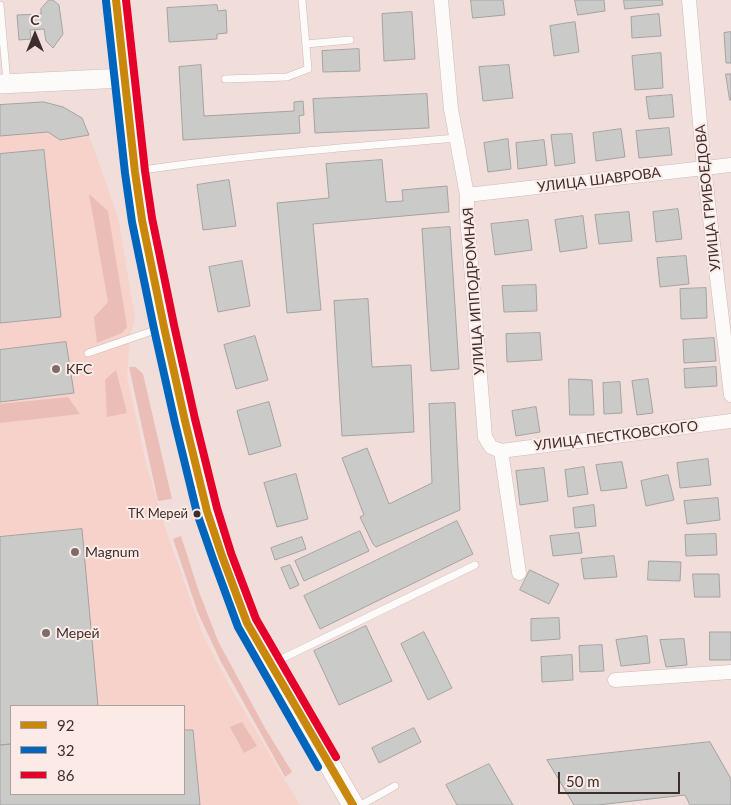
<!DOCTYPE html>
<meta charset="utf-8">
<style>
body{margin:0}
#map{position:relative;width:731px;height:805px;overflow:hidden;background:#f1dedb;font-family:Lato,sans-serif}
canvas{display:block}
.legend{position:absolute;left:10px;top:705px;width:175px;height:90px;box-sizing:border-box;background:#fbeae6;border:1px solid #af9f9b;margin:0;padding:6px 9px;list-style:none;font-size:15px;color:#3e2e2b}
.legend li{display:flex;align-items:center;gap:10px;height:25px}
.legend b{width:25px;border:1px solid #af9f9b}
.north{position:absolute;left:10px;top:10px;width:50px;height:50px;-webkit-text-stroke:4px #fbeae6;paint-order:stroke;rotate:0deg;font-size:14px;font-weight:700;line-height:20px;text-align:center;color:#3e2e2b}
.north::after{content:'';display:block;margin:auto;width:18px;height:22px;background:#3e2e2b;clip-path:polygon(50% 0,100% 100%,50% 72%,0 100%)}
.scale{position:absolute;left:558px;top:772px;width:122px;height:22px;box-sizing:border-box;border:2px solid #3e2e2b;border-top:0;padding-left:6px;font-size:15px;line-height:18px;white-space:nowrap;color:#3e2e2b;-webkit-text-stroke:4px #fbeae6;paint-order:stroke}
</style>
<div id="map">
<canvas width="731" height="805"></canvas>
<ul class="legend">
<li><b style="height:6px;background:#c9880b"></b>92</li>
<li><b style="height:6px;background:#0065bd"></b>32</li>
<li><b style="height:6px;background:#e4002b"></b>86</li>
</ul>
<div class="north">С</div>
<div class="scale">50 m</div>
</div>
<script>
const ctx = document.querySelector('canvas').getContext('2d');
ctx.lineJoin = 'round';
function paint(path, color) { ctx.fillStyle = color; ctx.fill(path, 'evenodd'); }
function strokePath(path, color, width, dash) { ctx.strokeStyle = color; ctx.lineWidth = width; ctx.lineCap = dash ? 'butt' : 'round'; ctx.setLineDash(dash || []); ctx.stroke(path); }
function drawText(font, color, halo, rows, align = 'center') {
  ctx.font = font + ' Lato,sans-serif'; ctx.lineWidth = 4; ctx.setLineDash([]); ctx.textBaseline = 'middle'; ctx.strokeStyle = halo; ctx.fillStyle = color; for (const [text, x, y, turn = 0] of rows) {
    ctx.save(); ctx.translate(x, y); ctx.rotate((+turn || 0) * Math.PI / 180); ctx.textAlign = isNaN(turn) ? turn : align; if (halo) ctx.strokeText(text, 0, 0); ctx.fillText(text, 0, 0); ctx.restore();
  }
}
const built = new Path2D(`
 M44 102 82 118 89 135 118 217 135 318 130 337 127 377 147 467 167 533 203 635 234 694 300 805H0V105ZM11 706H184V794H11Z`);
const green = new Path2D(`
 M89 194 108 211 127 327 122 333 97 343 94 317 108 302Z
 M129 367H136L143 374 172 499 158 501Z
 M116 370 127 413 107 417 105 380Z
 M68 397 80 414 0 423V404Z
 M181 536 198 589 218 641 265 728 292 772 285 777 221 662 198 613 173 539Z
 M242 722 257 746 244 753 230 727Z`);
const building = new Path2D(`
 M49 0H53L59 5 63 34 53 48 46 41 44 29 30 30 31 39 19 40 17 15 41 14V9Z
 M471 0H503L505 15 473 18Z
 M575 0H604L605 11 578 15Z
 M624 0H662L663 5 625 9Z
 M217 5 218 11 226 10 227 33 217 34V39L169 42 167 8Z
 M412 12 415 59 384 61 382 14Z
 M659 14 661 36 632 38 631 17Z
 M575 22 579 52 554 56 550 26Z
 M731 32V63H726L724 33Z
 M359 49 360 71 323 72 322 51Z
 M661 53 663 88 635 90 632 56Z
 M201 65 204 116 294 111V102L303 101 304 115 299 116 300 133 183 140 179 67Z
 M509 65 513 98 483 101 479 67Z
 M726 74H731V100H730Z
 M427 94 429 128 315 133 313 99Z
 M672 95 674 117 649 119 646 97Z
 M44 102 63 107 82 118 89 135 60 140 48 132 0 136V105Z
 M669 128 672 155 639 158 636 131Z
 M621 129 625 157 596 161 593 133Z
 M572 134 575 163 555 166 551 135Z
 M508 139 511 169 488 172 484 143Z
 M544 140 547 165 518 169 516 143Z
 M44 150 61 317 0 323V154Z
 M382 160 386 202 403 201 402 190 447 186 449 212 313 224 321 310 287 313 277 203 329 198 326 164Z
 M229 180 236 226 203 230 197 185Z
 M678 209 682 239 656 242 653 212Z
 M629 212 632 241 599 244 595 215Z
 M583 216 587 248 560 252 555 220Z
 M528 220 532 250 495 255 491 224Z
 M450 227 459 369 431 371 422 229Z
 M686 256 689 284 660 287 657 258Z
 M242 261 250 306 218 312 209 267Z
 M536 285 537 311 504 312 502 286Z
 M706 288 707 318 681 319 680 289Z
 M368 299 372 367 411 365 414 432 342 436 334 301Z
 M540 333 542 360 507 362 506 334Z
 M255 336 268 380 236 389 224 345Z
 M714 338 716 361 684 363 683 340Z
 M66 342 74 393 0 402V350Z
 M716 367 717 386 685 388 684 369Z
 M569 379 592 380 594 415H570Z
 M648 379 653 413 637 415 632 381Z
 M620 382 622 413 604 414 603 383Z
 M269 402 281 446 249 455 237 411Z
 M455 403 460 510 376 547 373 544 360 517 364 515 342 458 367 448 389 504 432 483 429 404Z
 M536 407 540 432 516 436 512 411Z
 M708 459 711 485 680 488 677 463Z
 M622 462 627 488 601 491 596 465Z
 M584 467 588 494 568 497 565 470Z
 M544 468 548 501 520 505 516 471Z
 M296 474 308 519 277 527 264 483Z
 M668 475 674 500 646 506 641 481Z
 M718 498 720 520 687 524 684 501Z
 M594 505 596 526 575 528 573 508Z
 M457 521 473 554 320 629 304 596Z
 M82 529 98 706H11V744L0 745V537Z
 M360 531 369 551 304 581 295 561Z
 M579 533 582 553 553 556 550 536Z
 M716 534 717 555 686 556 685 535Z
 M302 537 306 549 275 560 271 548Z
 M614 556 617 577 584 579 581 559Z
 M649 561 681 562 680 581 648 580Z
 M290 565 299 585 290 589 281 568Z
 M530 570 559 584 549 604 520 590Z
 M693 574H719L720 597H695Z
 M559 618 560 639 531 641V619Z
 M366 626 392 681 339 705 314 651Z
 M424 632 452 688 428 700 401 644Z
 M710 632H731V660H710Z
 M647 636 650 663 621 666 616 640Z
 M684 639 687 665 666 667 660 640Z
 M602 645 604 671 580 672 579 646Z
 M572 655 573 680 542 682 541 657Z
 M414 728 421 742 379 763 372 748Z
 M184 730H193L200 805H0V745L11 744V794H184Z
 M710 742 731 779V805H690L685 795 598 805H574L547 760Z
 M489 764 513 805H457L446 785Z`);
const service = new Path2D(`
 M0 5 7 82
 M306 44 350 40
 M225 79 287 77 308 69 302 0
 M137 171C243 155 350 147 457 138
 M88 353 161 328
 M273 663 475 565
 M361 805 395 786`);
const minor = new Path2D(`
 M441 0 451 109 467 195V216L485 437 491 447 501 451 519 573
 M689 0 704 168 731 395
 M467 195 731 165
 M501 451 731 421
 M615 680 731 672`);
const secondary = new Path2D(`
 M0 84 124 78`);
const primary = new Path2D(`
 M116 0 135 172 142 220 164 327 185 421 207 511 222 556 247 623 353 805`);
const bus1 = new Path2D(`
 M116 0 135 172 142 220 164 327 185 421 207 511 222 556 247 623 353 805`);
const bus2 = new Path2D(`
 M106 1 125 173 132 222 154 329 175 423 197 513 213 559 238 627 318 767`);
const bus3 = new Path2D(`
 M126 0 145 171 152 218 174 325 195 419 217 508 231 553 256 619 336 757`);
const markers = [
 [56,369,5,"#7d6c69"],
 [197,514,4.5,"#3e2e2b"],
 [75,552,5,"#7d6c69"],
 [46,633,5,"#7d6c69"]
];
const busNames = [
 ["ТК Мерей",188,514]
];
const streetNames = [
 ["УЛИЦА ШАВРОВА",599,180,-7],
 ["УЛИЦА ГРИБОЕДОВА",708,198,-96],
 ["УЛИЦА ИППОДРОМНАЯ",474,291,-94],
 ["УЛИЦА ПЕСТКОВСКОГО",616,436,-7]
];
const poiNames = [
 ["KFC",66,369],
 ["Magnum",85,552],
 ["Мерей",56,633]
];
paint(built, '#f6d2cb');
paint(green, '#eabeb6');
paint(building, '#cacac9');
strokePath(building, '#a3a3a2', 1);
strokePath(service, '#cabab7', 8);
strokePath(minor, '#cabab7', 15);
strokePath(secondary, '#cabab7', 20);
strokePath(primary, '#cabab7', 22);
strokePath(service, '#fdfafa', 7);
strokePath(minor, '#fdfafa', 14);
strokePath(secondary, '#fdfafa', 19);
strokePath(primary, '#fdfafa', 21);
strokePath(bus1, '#c9880b', 8);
strokePath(bus2, '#0065bd', 8);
strokePath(bus3, '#e4002b', 8);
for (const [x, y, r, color] of markers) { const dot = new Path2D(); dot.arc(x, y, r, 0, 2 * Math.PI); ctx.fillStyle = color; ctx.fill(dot); strokePath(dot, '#fbeae6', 2); }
drawText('13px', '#3e2e2b', '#fbeae6', busNames, 'right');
drawText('14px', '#3e2e2b', '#fbeae6', streetNames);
drawText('14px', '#3e2e2b', '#fbeae6', poiNames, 'left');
</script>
